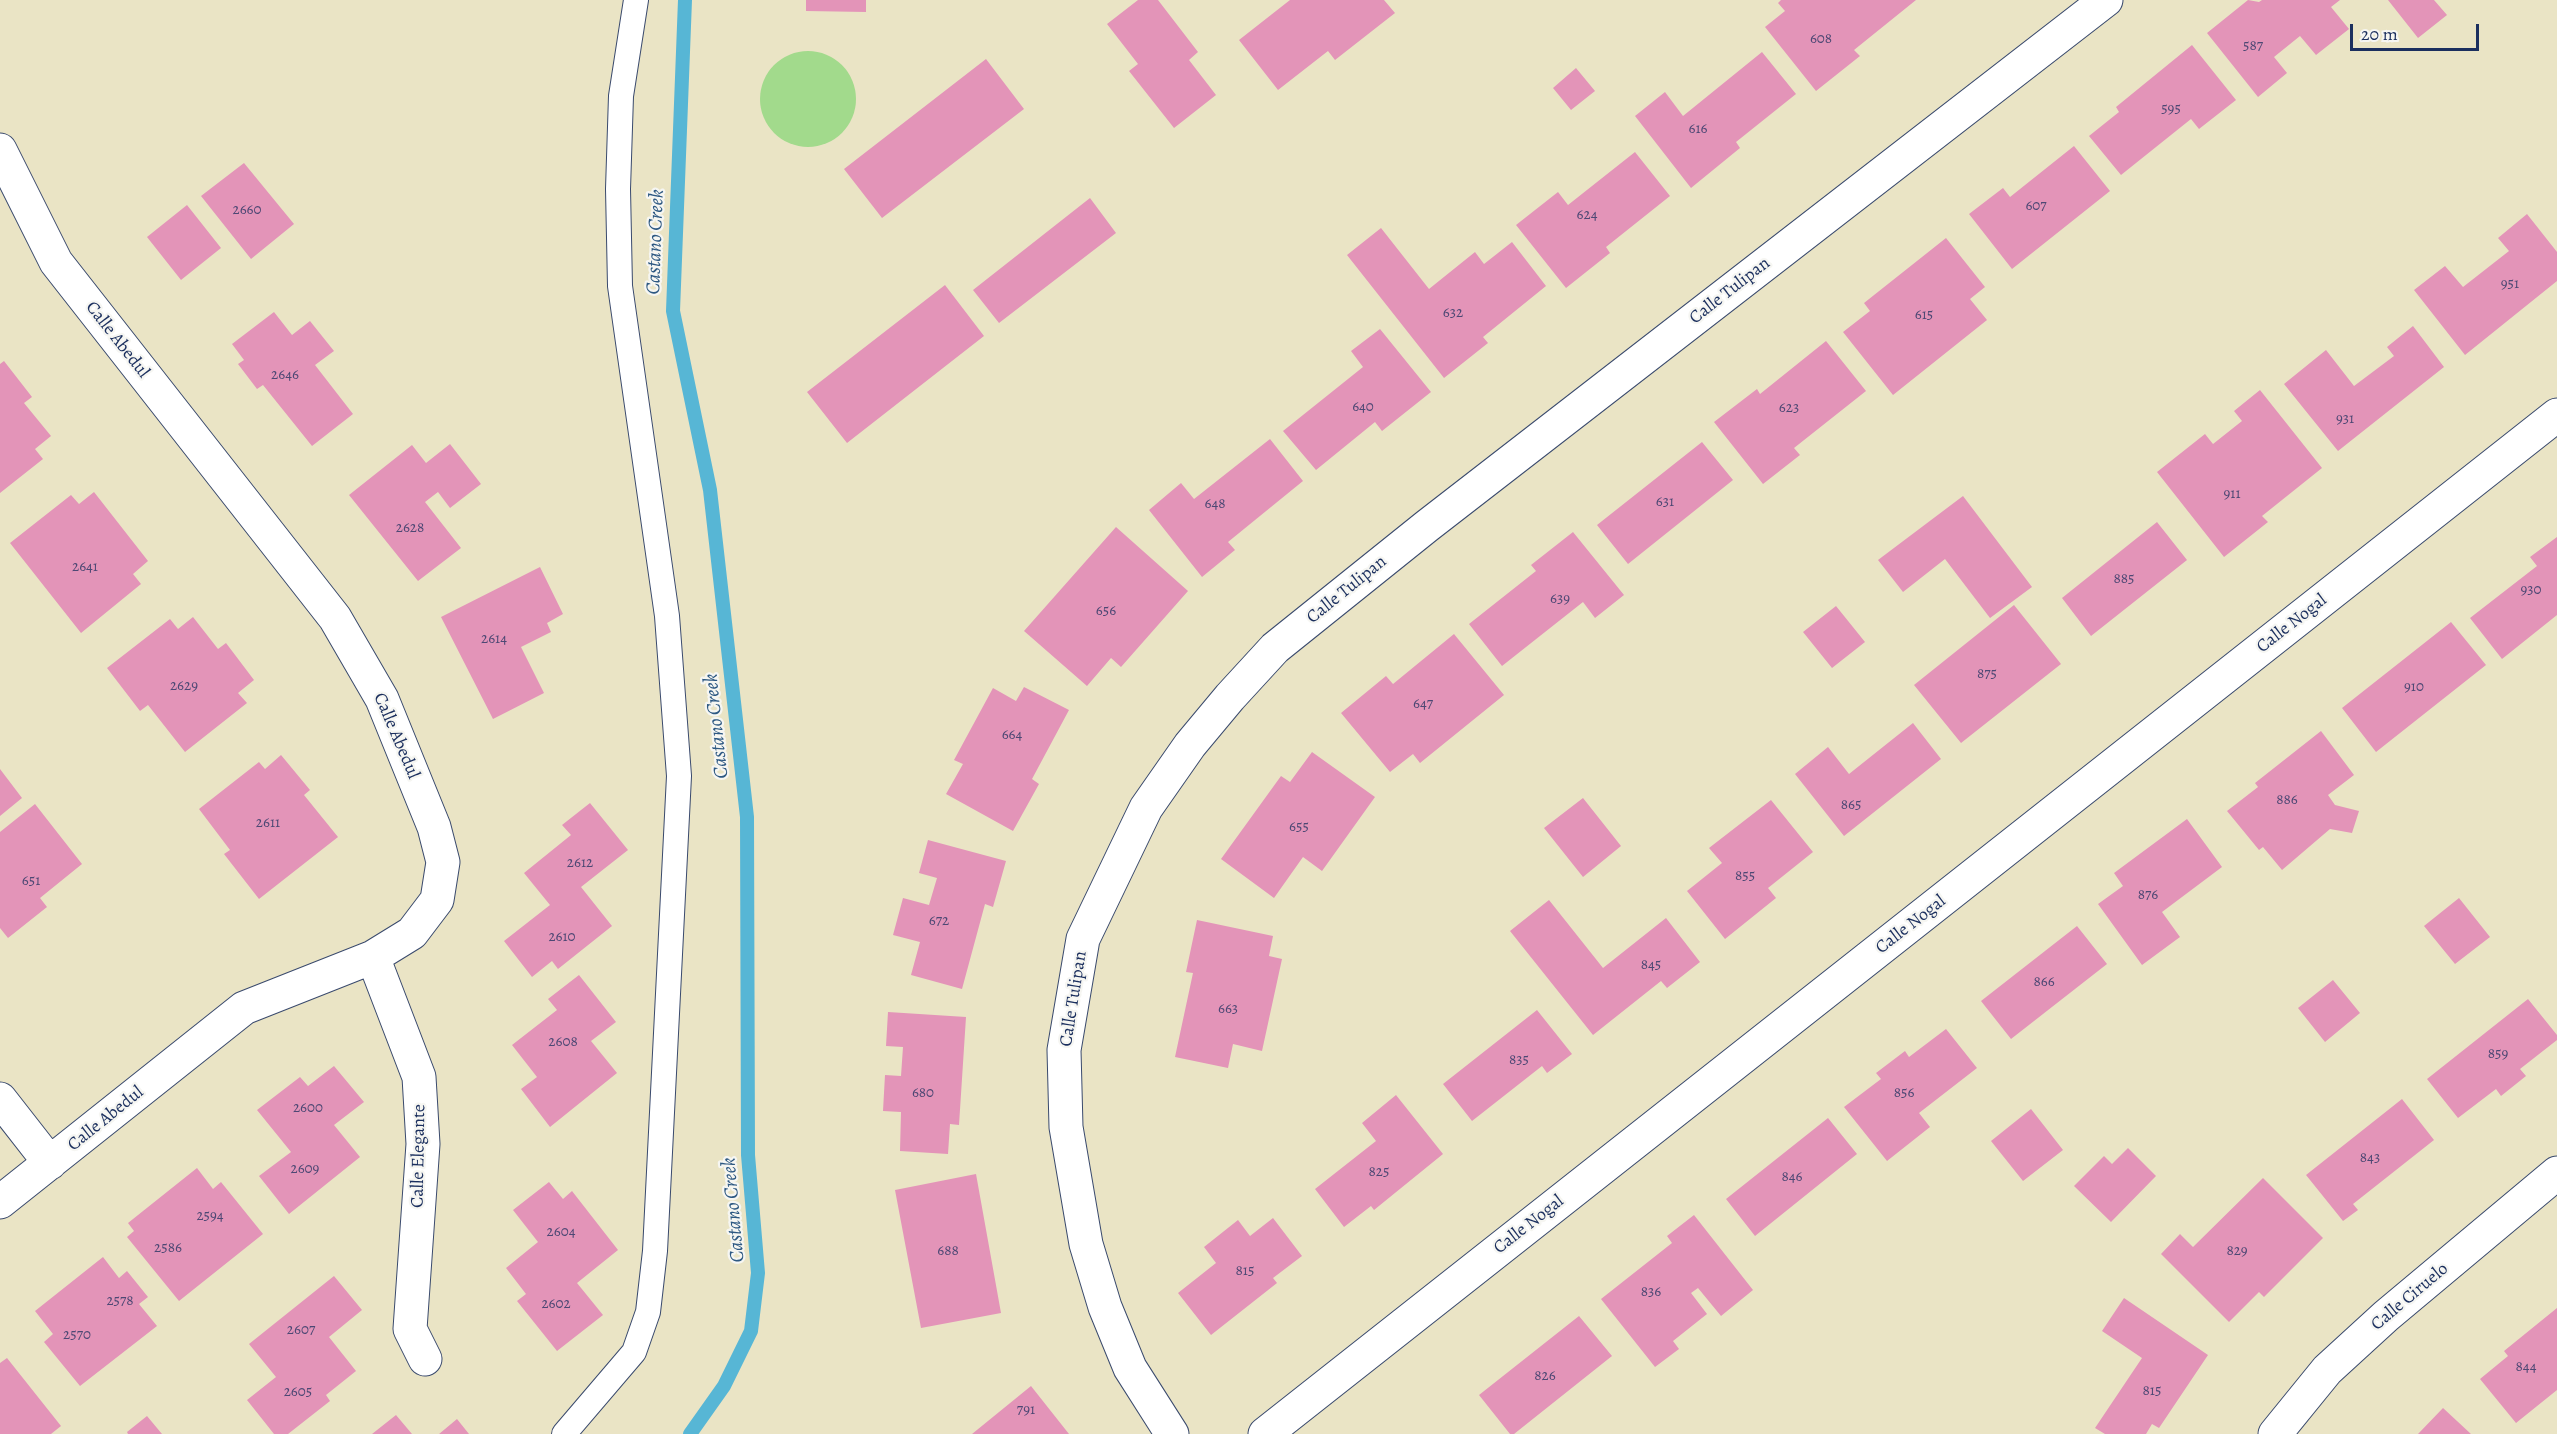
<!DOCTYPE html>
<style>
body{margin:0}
#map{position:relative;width:2557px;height:1434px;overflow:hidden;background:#eae4c5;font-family:Alegreya,serif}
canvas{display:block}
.scale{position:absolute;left:2350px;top:24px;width:129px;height:27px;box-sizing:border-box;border:3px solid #1b2f5e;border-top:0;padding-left:8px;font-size:18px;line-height:21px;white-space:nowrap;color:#1b2f5e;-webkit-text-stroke:4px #f6f6f2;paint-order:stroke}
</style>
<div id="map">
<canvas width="2557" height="1434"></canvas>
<div class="scale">20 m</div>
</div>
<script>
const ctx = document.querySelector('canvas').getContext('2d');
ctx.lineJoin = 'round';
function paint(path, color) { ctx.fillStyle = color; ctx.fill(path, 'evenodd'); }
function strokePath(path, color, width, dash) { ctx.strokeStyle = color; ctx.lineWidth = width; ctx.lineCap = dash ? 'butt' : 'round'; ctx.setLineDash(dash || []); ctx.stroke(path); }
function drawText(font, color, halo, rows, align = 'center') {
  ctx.font = font + ' Alegreya,serif'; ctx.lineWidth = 4.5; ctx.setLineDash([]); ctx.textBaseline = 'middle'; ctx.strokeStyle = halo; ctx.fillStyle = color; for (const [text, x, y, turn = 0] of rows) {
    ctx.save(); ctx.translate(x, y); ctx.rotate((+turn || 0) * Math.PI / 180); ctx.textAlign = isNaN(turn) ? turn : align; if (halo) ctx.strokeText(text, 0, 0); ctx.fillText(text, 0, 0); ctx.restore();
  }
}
const green = new Path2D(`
 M760 99a48 48 0 1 1 96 0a48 48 0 1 1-96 0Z`);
const stream = new Path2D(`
 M685 0 673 311 710 490 747 817 748 1155 758 1273 751 1331 724 1386 690 1434`);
const building = new Path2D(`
 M806 0H866V12L806 11Z
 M1138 0H1158L1198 52 1189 60 1216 95 1174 128 1129 71 1138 64 1107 24Z
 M1290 0H1384L1395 13 1335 60 1328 51 1278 90 1239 40Z
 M1781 0H1916L1854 50 1860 56 1816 91 1765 27 1785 11 1778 3Z
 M2248 0 2259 2 2262 0H2340L2331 7 2349 29 2316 55 2300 36 2274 57 2287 73 2258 97 2207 33Z
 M2388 0H2434L2447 15 2418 38Z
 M2192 45 2236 100 2199 129 2191 119 2121 175 2089 136 2119 112 2116 107Z
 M1762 52 1796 94 1736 142 1740 148 1691 188 1635 116 1665 92 1683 116Z
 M986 59 1024 109 882 218 844 169Z
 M1576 68 1595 91 1571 110 1553 88Z
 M2074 146 2110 191 2012 269 1969 214 2003 188 2010 197Z
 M1635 152 1670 196 1606 247 1610 253 1566 288 1516 225 1558 192 1568 205Z
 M244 163 294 224 251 259 201 196Z
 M1090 198 1116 233 999 323 973 290Z
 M187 205 221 248 181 280 147 237Z
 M2527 214 2557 252V281L2465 355 2414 290 2445 266 2463 287 2509 251 2498 238Z
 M1381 228 1429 289 1475 252 1484 264 1512 242 1546 286 1483 337 1488 343 1444 378 1347 255Z
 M1946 238 1985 287 1970 299 1987 320 1893 395 1843 332 1870 311 1864 303Z
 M945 285 984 336 847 443 807 392Z
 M274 312 292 335 310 321 334 351 315 365 353 414 312 446 263 385 257 389 238 364 244 360 232 344Z
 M2413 326 2444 367 2338 451 2284 384 2326 350 2354 386 2394 356 2387 347Z
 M1380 329 1431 392 1382 431 1375 422 1316 470 1283 431 1363 367 1351 351Z
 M1826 341 1866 391 1794 448 1800 455 1763 484 1714 422 1757 389 1760 394Z
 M4 361 32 397 24 403 51 436 35 449 43 459 0 493V364Z
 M2260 390 2322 468 2262 516 2268 522 2224 557 2157 472 2205 434 2213 444 2242 421 2234 411Z
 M1270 439 1303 481 1228 542 1235 550 1202 577 1149 510 1181 483 1194 499Z
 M1702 442 1733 480 1628 564 1597 525Z
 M450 444 481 484 450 508 438 492 425 502 461 548 418 581 349 495 412 445 426 463Z
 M94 492 148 561 133 574 141 584 81 633 10 543 71 495 79 504Z
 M1963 496 2032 587 1990 618 1945 559 1903 592 1878 560Z
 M2157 522 2187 560 2091 636 2062 598Z
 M1116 527 1188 591 1121 667 1111 658 1087 686 1024 631Z
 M1573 532 1624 595 1595 618 1583 602 1502 666 1469 624 1536 571 1531 565Z
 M2557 537V615L2502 659 2470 618 2537 566 2530 557Z
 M540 567 563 614 547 623 551 632 521 647 544 693 493 719 441 617Z
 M2014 605 2061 664 1961 743 1914 685Z
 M1836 606 1865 642 1832 668 1803 632Z
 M193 617 218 649 226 643 254 680 238 693 247 703 185 752 148 705 140 711 107 668 170 619 178 629Z
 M2451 622 2486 665 2376 752 2342 708Z
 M1454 634 1504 695 1420 763 1413 754 1390 772 1341 713 1386 676 1393 684Z
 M1024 687 1069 710 1032 779 1039 784 1013 831 946 794 963 764 954 760 993 688 1016 701Z
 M1913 723 1941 759 1844 836 1795 774 1828 747 1849 774Z
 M2321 731 2354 775 2328 795 2335 805 2359 811 2352 833 2330 829 2282 870 2263 847 2259 850 2227 811 2258 787 2255 783Z
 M1312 752 1375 797 1322 871 1303 857 1274 898 1221 859 1281 776 1290 782Z
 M281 755 310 790 304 795 338 837 259 899 224 854 230 850 199 809 259 762 265 769Z
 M0 769 22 798 0 816Z
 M1583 798 1621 846 1583 877 1544 828Z
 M1771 800 1813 852 1768 888 1776 898 1725 939 1687 891 1722 863 1709 848Z
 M590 803 628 850 581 887 612 926 558 969 552 961 532 977 504 941 550 905 524 873 571 835 562 825Z
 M35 804 82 864 40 898 47 907 8 938 0 928V832Z
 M2187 819 2222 867 2162 912 2180 937 2142 965 2098 904 2123 886 2114 873Z
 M928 840 1006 861 993 907 985 904 962 989 911 975 920 942 893 935 903 898 929 905 937 878 919 873Z
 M2459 898 2490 937 2455 964 2424 926Z
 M1549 900 1603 968 1666 918 1700 962 1667 988 1661 981 1593 1035 1510 931Z
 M1197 920 1273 936 1269 956 1282 959 1262 1051 1233 1044 1228 1068 1175 1057 1193 973 1186 972Z
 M2077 926 2107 964 2011 1039 1981 1001Z
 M579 975 616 1022 591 1041 617 1073 550 1127 521 1089 537 1077 512 1045 557 1010 548 999Z
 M2333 980 2360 1013 2325 1042 2298 1008Z
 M2528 999 2557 1035V1040L2520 1069 2526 1076 2501 1096 2496 1089 2458 1118 2427 1079Z
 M1537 1010 1572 1054 1547 1073 1542 1066 1472 1121 1443 1084Z
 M888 1012 966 1017 959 1125 950 1124 948 1154 900 1151 901 1112 883 1111 885 1075 901 1076 903 1047 886 1046Z
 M1946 1029 1977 1068 1919 1113 1930 1127 1887 1161 1844 1107 1881 1079 1876 1073 1905 1051 1909 1057Z
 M334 1066 364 1102 334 1125 360 1157 289 1214 259 1176 291 1152 257 1110 300 1077 308 1086Z
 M1396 1095 1443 1154 1374 1210 1371 1206 1344 1227 1315 1189 1376 1141 1362 1123Z
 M2402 1099 2434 1140 2353 1204 2358 1210 2343 1221 2306 1175Z
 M2031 1109 2063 1150 2023 1181 1991 1141Z
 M1828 1118 1857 1154 1755 1236 1726 1199Z
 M2128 1148 2156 1176 2111 1222 2074 1186 2104 1156 2112 1164Z
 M197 1168 213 1189 221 1182 263 1234 179 1301 127 1237 134 1231 128 1223Z
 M976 1174 1001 1313 921 1328 895 1190Z
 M2263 1178 2323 1238 2264 1297 2259 1292 2229 1322 2161 1254 2180 1234 2193 1247Z
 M549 1182 563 1199 572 1191 618 1250 577 1283 603 1315 557 1351 517 1301 526 1294 506 1268 538 1242 513 1210Z
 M1694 1215 1753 1290 1721 1316 1698 1288 1691 1293 1707 1314 1673 1341 1679 1349 1655 1367 1601 1299 1672 1243 1667 1236Z
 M1273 1218 1302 1256 1273 1278 1277 1283 1211 1335 1178 1293 1216 1263 1204 1247 1238 1220 1250 1236Z
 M103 1257 119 1278 127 1271 148 1297 139 1304 157 1326 80 1386 44 1342 53 1334 35 1311Z
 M334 1276 362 1310 329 1337 356 1371 326 1395 330 1401 288 1434H274L247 1400 276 1377 249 1344Z
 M2124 1298 2208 1355 2159 1428 2152 1424 2146 1434H2105L2095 1428 2142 1358 2102 1331Z
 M2557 1308V1390L2516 1423 2480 1379 2508 1356 2504 1351Z
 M1579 1316 1612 1356 1514 1434H1510L1479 1395Z
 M7 1358 61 1426 51 1434H0V1363Z
 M1031 1386 1069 1434H972Z
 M2443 1408 2471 1434H2418Z
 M396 1415 412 1434H372Z
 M147 1416 162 1434H128L127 1432Z
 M457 1419 469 1434H439Z`);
const lane = new Path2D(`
 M564 1434 634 1352 648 1312 655 1251 679 776 667 616 620 286 618 189 621 96 636 0`);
const street = new Path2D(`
 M0 150 56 262 335 618 382 699 434 827 443 862 437 900 412 933 373 957 244 1008 0 1202
 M373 957 419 1077 423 1144 410 1329 425 1359
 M0 1099 50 1163
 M1172 1434 1130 1368 1105 1307 1086 1244 1066 1127 1064 1050 1083 939 1146 808 1190 745 1230 697 1275 648 1427 526 2106 0
 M1265 1434 2557 415
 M2275 1434 2327 1370 2386 1316 2557 1173`);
const numberNames = [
 ["608",1821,39],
 ["587",2253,46],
 ["595",2171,109],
 ["616",1698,129],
 ["607",2036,206],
 ["2660",247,210],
 ["624",1587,215],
 ["951",2510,284],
 ["632",1453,313],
 ["615",1924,315],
 ["2646",285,375],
 ["640",1363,407],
 ["623",1789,408],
 ["931",2345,419],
 ["911",2232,494],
 ["631",1665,502],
 ["648",1215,504],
 ["2628",410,528],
 ["2641",85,567],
 ["885",2124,579],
 ["930",2531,590],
 ["639",1560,599],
 ["656",1106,611],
 ["2614",494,639],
 ["875",1987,674],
 ["2629",184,686],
 ["910",2414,687],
 ["647",1423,704],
 ["664",1012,735],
 ["886",2287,800],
 ["865",1851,805],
 ["2611",268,823],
 ["655",1299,827],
 ["2612",580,863],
 ["855",1745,876],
 ["651",31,881],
 ["876",2148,895],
 ["672",939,921],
 ["2610",562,937],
 ["845",1651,965],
 ["866",2044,982],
 ["663",1228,1009],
 ["2608",563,1042],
 ["859",2498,1054],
 ["835",1519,1060],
 ["680",923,1093],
 ["856",1904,1093],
 ["2600",308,1108],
 ["843",2370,1158],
 ["2609",305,1169],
 ["825",1379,1172],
 ["846",1792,1177],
 ["2594",210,1216],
 ["2604",561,1232],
 ["2586",168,1248],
 ["688",948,1251],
 ["829",2237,1251],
 ["815",1245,1271],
 ["836",1651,1292],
 ["2578",120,1301],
 ["2602",556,1304],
 ["2607",301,1330],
 ["2570",77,1335],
 ["844",2526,1367],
 ["826",1545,1376],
 ["815",2152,1391],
 ["2605",298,1392],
 ["791",1026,1410]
];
const streetNames = [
 ["Calle Tulipan",1730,291,-38],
 ["Calle Abedul",117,340,52],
 ["Calle Tulipan",1347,590,-39],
 ["Calle Nogal",2292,624,-38],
 ["Calle Abedul",396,736,67],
 ["Calle Nogal",1911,925,-38],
 ["Calle Tulipan",1074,999,-81],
 ["Calle Abedul",106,1119,-39],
 ["Calle Elegante",419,1156,-89],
 ["Calle Nogal",1529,1225,-38],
 ["Calle Ciruelo",2410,1297,-40]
];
const waterNames = [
 ["Castano Creek",656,242,-88],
 ["Castano Creek",717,726,-96],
 ["Castano Creek",734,1210,-95]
];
paint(green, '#a2da8c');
strokePath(stream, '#57b6d5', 14);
paint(building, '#e394b8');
strokePath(lane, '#3a4a6d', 26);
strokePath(street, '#3a4a6d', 35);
strokePath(lane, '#fff', 24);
strokePath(street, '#fff', 33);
drawText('15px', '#4d4874', null, numberNames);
drawText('18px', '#1b2f5e', '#f6f6f2', streetNames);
drawText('italic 20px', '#2d5882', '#f6f6f2', waterNames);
</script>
